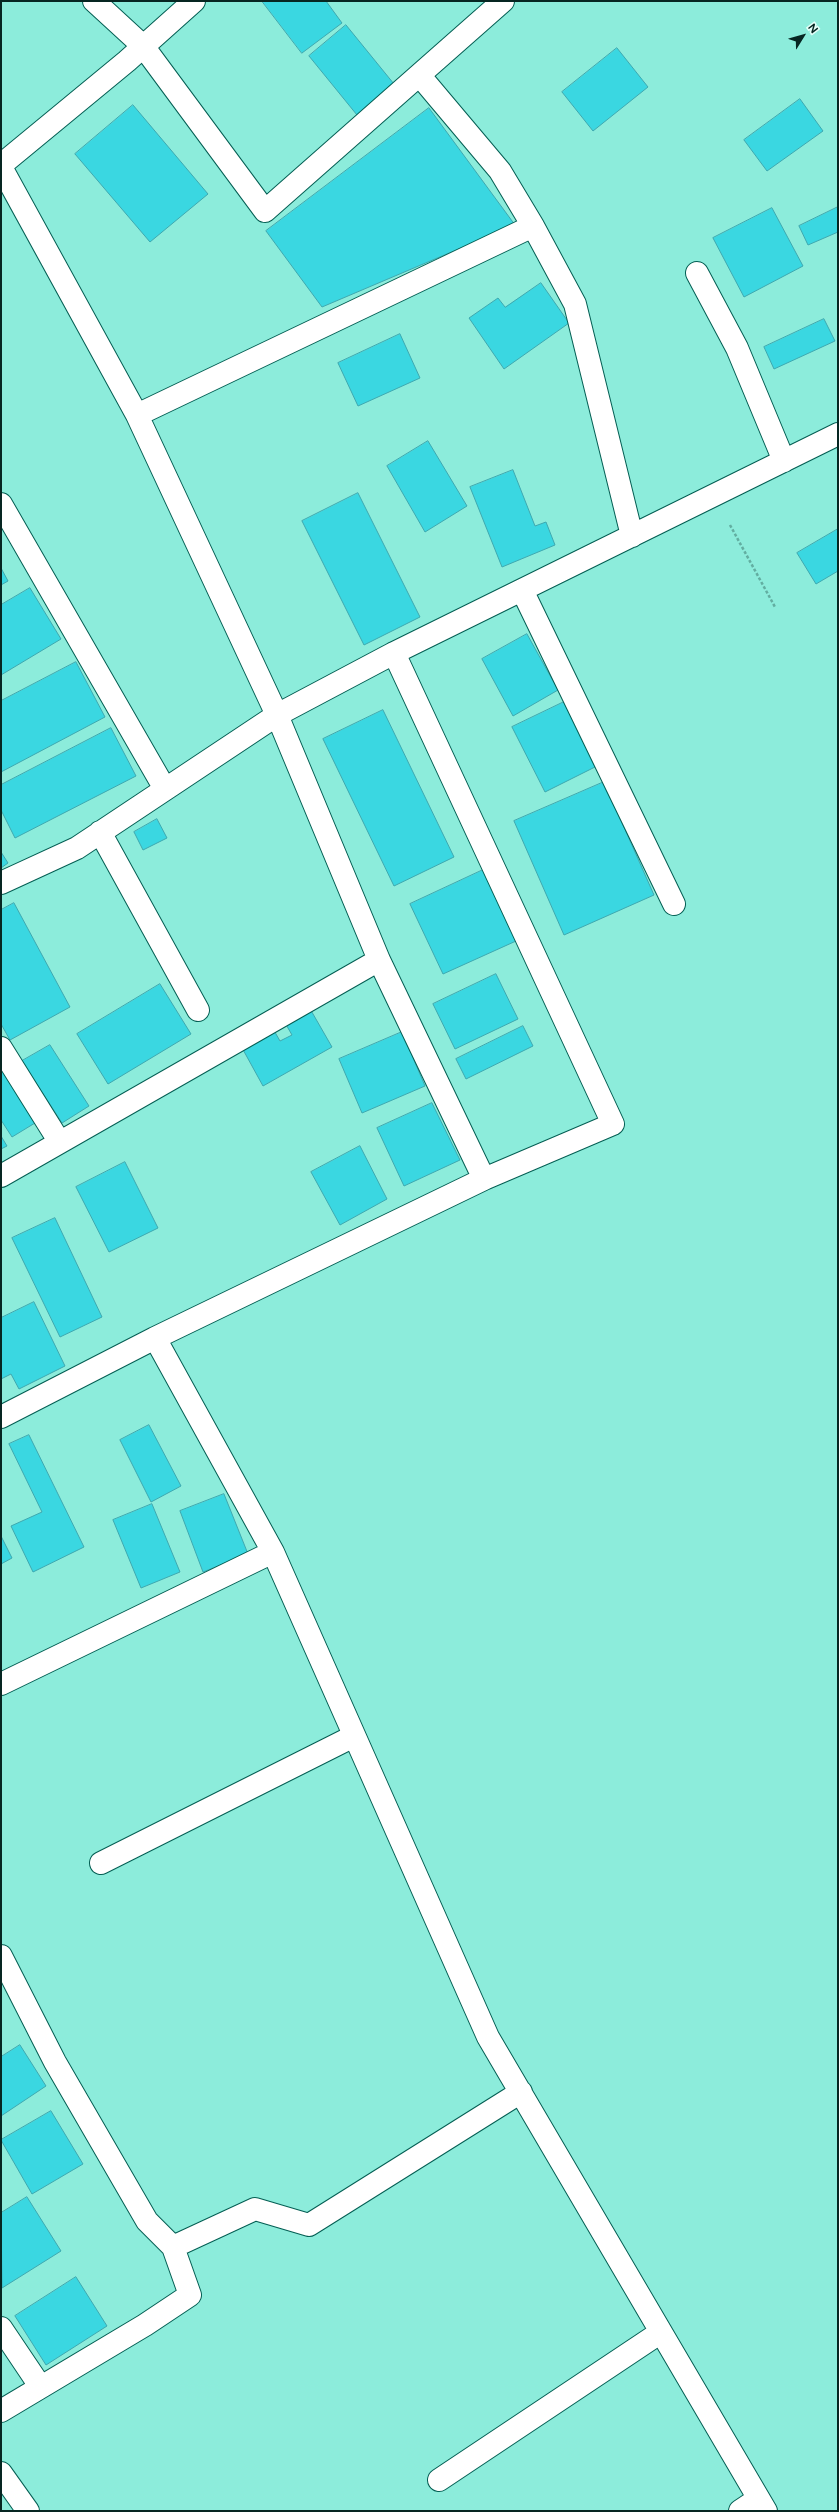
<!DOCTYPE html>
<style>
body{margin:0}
#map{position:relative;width:839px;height:2512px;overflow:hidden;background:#8cecdb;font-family:Figtree,sans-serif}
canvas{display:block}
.frame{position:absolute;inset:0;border:2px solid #062622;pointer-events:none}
.north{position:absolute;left:783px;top:16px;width:40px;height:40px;-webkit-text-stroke:3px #e4fff9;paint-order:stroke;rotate:53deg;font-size:11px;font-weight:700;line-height:16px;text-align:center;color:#062622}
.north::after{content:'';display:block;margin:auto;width:14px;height:18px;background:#062622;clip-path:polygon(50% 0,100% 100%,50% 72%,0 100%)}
</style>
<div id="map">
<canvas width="839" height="2512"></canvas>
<div class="frame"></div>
<div class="north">N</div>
</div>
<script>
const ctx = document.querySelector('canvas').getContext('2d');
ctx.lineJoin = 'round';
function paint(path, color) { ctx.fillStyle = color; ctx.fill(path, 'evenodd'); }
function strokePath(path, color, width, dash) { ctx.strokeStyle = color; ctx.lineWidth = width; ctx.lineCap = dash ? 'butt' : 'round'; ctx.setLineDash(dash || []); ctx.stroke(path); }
const building = new Path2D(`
 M262 1H326L342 23 302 53Z
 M346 25 394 84 357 115 309 56Z
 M617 48 648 87 593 131 562 92Z
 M800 99 823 131 767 171 744 140Z
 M133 105 208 194 150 242 75 154Z
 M429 108 515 225 322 307 266 231Z
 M838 207V232L808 245 799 226Z
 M772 208 803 266 744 297 713 238Z
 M541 283 569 323 504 369 469 318 498 298 505 307Z
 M824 319 835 341 774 369 764 347Z
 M400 334 420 378 358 406 338 363Z
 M428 441 467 506 425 532 387 466Z
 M513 470 535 526 546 522 555 545 502 567 470 487Z
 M358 493 420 617 364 645 302 521Z
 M838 529V571L816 584 797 553Z
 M1 568 8 581 1 585Z
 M30 588 61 639 1 675V605Z
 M527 634 558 690 513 716 482 659Z
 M76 662 105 717 1 772V701Z
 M564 702 597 766 545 792 512 727Z
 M383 710 454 857 394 886 323 739Z
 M111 728 136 776 15 838 1 810V785Z
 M604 782 654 895 564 935 514 821Z
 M157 819 167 838 143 850 134 832Z
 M1 852 8 863 1 868Z
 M483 870 516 941 443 974 410 904Z
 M14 903 70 1007 10 1040 1 1024V910Z
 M496 974 518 1019 455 1049 433 1004Z
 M160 984 191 1034 108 1084 77 1034Z
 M309 1007 332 1047 263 1086 241 1046 272 1027 280 1041 292 1035 284 1021Z
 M523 1026 533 1046 466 1079 456 1059Z
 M402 1032 425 1086 362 1113 339 1059Z
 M50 1045 89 1106 62 1123 22 1061Z
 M3 1070 35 1123 12 1137 1 1120V1071Z
 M432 1103 460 1160 404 1186 377 1128Z
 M1 1136 7 1146 1 1149Z
 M360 1146 387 1199 340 1225 311 1172Z
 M125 1162 158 1228 109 1252 76 1187Z
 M55 1218 102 1317 60 1337 12 1238Z
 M34 1302 65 1366 19 1389 11 1374 1 1379V1318Z
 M149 1425 181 1486 151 1502 120 1440Z
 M29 1435 84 1547 33 1572 11 1526 42 1512 9 1444Z
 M224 1494 248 1554 203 1572 180 1511Z
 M152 1504 180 1572 141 1588 113 1520Z
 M1 1536 12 1558 1 1564Z
 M20 2045 46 2086 1 2116V2057Z
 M51 2111 83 2164 32 2194 1 2140Z
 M27 2197 61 2251 2 2288 1 2213Z
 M76 2277 107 2326 46 2365 15 2316Z`);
const path = new Path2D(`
 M730 525 775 607`);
const street = new Path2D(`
 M94 1 143 46 265 211 503 1
 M1 165 127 61 194 1
 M1 167 137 415 277 715 379 960 484 1179 155 1338 1 1417
 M533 226 575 304 632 536
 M697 273 737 348 784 461
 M137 415 533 226 500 171 420 76
 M1 504 165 789
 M522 590 674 904
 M394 653 613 1124 484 1179
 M100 832 198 1010
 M1 883 77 848 277 715 394 653 838 434
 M1 1048 59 1141
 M1 1176 379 960
 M155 1338 273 1552 488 2037 766 2511
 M1 1684 273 1552
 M101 1863 354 1736
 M1 1956 55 2062 147 2221 173 2247
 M1 2328 40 2386
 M1 2411 145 2325 190 2295 173 2247 255 2209 309 2225 521 2092
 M1 2473 28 2511
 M439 2480 661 2332
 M740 2511 758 2499`);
paint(building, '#3ad7e1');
strokePath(building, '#3ea8af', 1);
strokePath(street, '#045e53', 24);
strokePath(path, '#62aea1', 2.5, [3, 2]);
strokePath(street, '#fff', 22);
</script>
